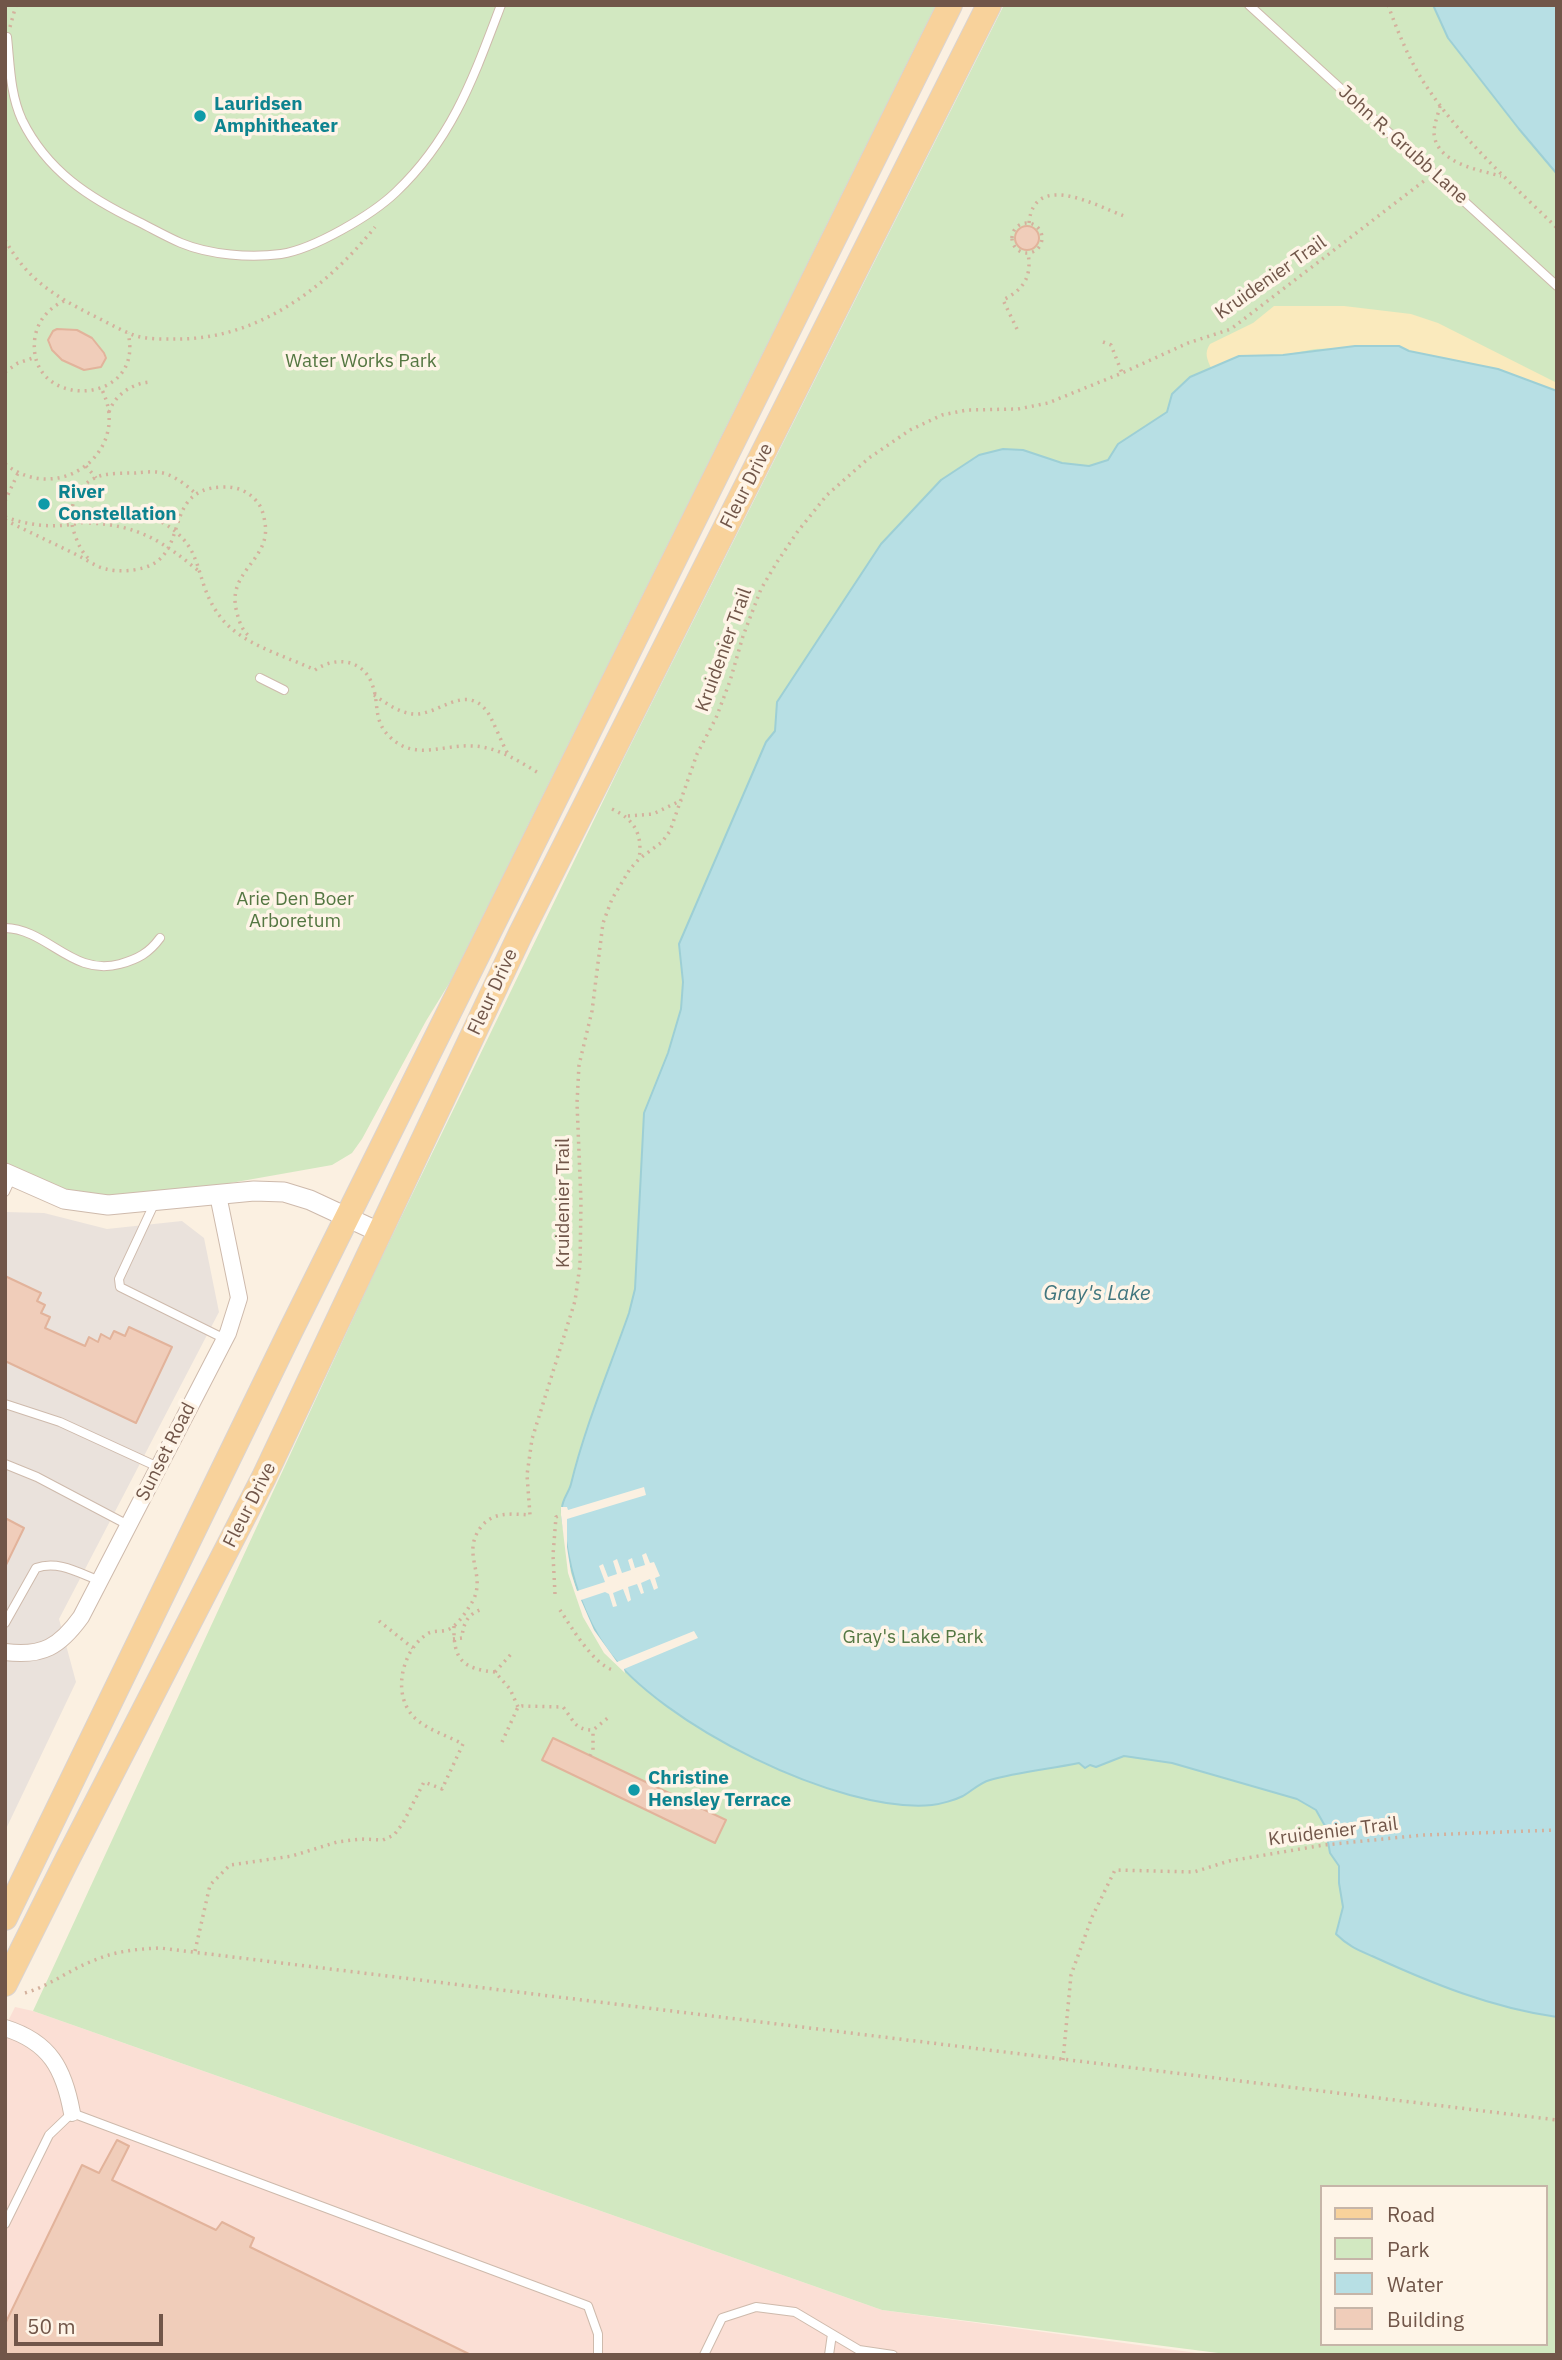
<!DOCTYPE html>
<style>
body{margin:0}
#map{position:relative;width:1562px;height:2360px;overflow:hidden;background:#fbf0e1;font-family:"IBM Plex Sans",sans-serif}
canvas{display:block}
.frame{position:absolute;inset:0;border:7px solid #715649;pointer-events:none}
.legend{position:absolute;left:1320px;top:2185px;width:228px;height:161px;box-sizing:border-box;background:#fef4e7;border:2px solid #c6b5a8;margin:0;padding:9px 12px;list-style:none;font-size:21px;color:#715649}
.legend li{display:flex;align-items:center;gap:14px;height:35px}
.legend b{width:35px;border:2px solid #c6b5a8}
.scale{position:absolute;left:14px;top:2314px;width:149px;height:32px;box-sizing:border-box;border:4px solid #715649;border-top:0;padding-left:9px;font-size:21px;line-height:24px;white-space:nowrap;color:#715649;-webkit-text-stroke:5px #fef4e7;paint-order:stroke}
</style>
<div id="map">
<canvas width="1562" height="2360"></canvas>
<div class="frame"></div>
<ul class="legend">
<li><b style="height:9px;background:#f8d29b"></b>Road</li>
<li><b style="height:19px;background:#d2e8c1"></b>Park</li>
<li><b style="height:19px;background:#b7dfe4"></b>Water</li>
<li><b style="height:19px;background:#f0cdba"></b>Building</li>
</ul>
<div class="scale">50 m</div>
</div>
<script>
const ctx = document.querySelector('canvas').getContext('2d');
ctx.lineJoin = 'round';
function paint(path, color) { ctx.fillStyle = color; ctx.fill(path, 'evenodd'); }
function strokePath(path, color, width, dash) { ctx.strokeStyle = color; ctx.lineWidth = width; ctx.lineCap = dash ? 'butt' : 'round'; ctx.setLineDash(dash || []); ctx.stroke(path); }
function drawText(font, color, halo, rows, align = 'center') {
  ctx.font = font + ' "IBM Plex Sans",sans-serif'; ctx.lineWidth = 7; ctx.setLineDash([]); ctx.textBaseline = 'middle'; ctx.strokeStyle = halo; ctx.fillStyle = color; for (const [text, x, y, turn = 0] of rows) {
    ctx.save(); ctx.translate(x, y); ctx.rotate((+turn || 0) * Math.PI / 180); ctx.textAlign = isNaN(turn) ? turn : align; if (halo) ctx.strokeText(text, 0, 0); ctx.fillText(text, 0, 0); ctx.restore();
  }
}
const commercial = new Path2D(`
 M15 2007 33 2011 882 2310 1212 2355H5V2027Z`);
const industrial = new Path2D(`
 M5 1212 44 1213 107 1229 182 1221 204 1238 219 1312 59 1619 76 1682 5 1831Z`);
const green = new Path2D(`
 M5 5H936L450 982 426 1021 362 1139 352 1153 332 1165 157 1196 110 1199 55 1187 5 1162Z
 M1004 5H1433L1448 38 1519 129 1557 174V2355H1234L882 2310 33 2011 375 1271 624 758ZM1322 2187H1546V2344H1322Z`);
const sand = new Path2D(`
 M1274 306H1344L1411 314 1438 323 1557 383V391L1498 369 1409 351 1399 346 1315 349 1283 355 1239 356 1211 368C1207 359 1204 353 1210 344L1253 323Z`);
const water = new Path2D(`
 M1433 5H1557V174L1519 129 1448 38Z
 M1355 346H1399L1409 351 1498 369 1557 391V2017C1492 2008 1431 1983 1372 1956 1358 1950 1348 1946 1336 1934L1343 1907 1339 1883V1866L1330 1853 1325 1826 1316 1810 1297 1799 1172 1763 1124 1756 1096 1767 1090 1765 1085 1768 1079 1763C1050 1769 1017 1772 990 1780 979 1783 972 1791 963 1796 955 1800 941 1804 932 1805 840 1814 659 1724 606 1648 582 1614 571 1576 565 1535 564 1527 561 1516 562 1508 562 1500 569 1492 571 1484 585 1426 609 1370 629 1313L635 1289 644 1113 668 1053 681 1009 683 982 679 944 766 742 775 731 777 702 881 544 941 480 979 455 1003 449 1023 450 1062 463 1089 466 1108 460 1118 444 1167 412 1172 394 1190 377 1239 356 1283 355Z`);
const pier = new Path2D(`
 M644 1487 646 1495 567 1519V1547L571 1573 577 1591 605 1582 599 1566 603 1564 608 1577 617 1574 613 1561 617 1559 622 1573 631 1570 628 1560 632 1558 635 1568 645 1565 642 1555 646 1553 650 1563 654 1562 660 1576 655 1578 658 1588 654 1590 650 1579 641 1583 644 1593 641 1594 637 1584 628 1587 631 1600 628 1602 623 1589 613 1593 617 1606 613 1607 609 1594 605 1592 581 1600 594 1630 617 1662 694 1631 698 1638 624 1669 625 1673 604 1653 583 1617 568 1573 561 1515V1507H567L568 1510Z`);
const building = new Path2D(`
 M1015 238a12 12 0 1 1 24 0a12 12 0 1 1-24 0Z
 M57 329 77 330 92 338 104 353 106 358 101 367 84 370 62 360 52 350 48 340 53 331Z
 M5 1276 41 1293 37 1301 45 1305 41 1313 50 1317 45 1328 85 1346 89 1337 98 1342 101 1334 110 1339 114 1331 125 1336 129 1327 172 1347 136 1423 5 1361Z
 M5 1518 24 1528 5 1567Z
 M553 1738 726 1820 715 1843 542 1760Z
 M117 2140 129 2146 112 2180 216 2230 222 2222 254 2238 250 2247 471 2355H5V2324L82 2165 99 2173Z`);
const path = new Path2D(`
 M1388 5C1399 35 1412 67 1431 93 1464 141 1515 187 1557 228
 M10 27 16 5
 M1440 106C1438 115 1434 124 1434 133 1436 163 1478 170 1501 176
 M1012 238a15 15 0 1 1 30 0a15 15 0 1 1-30 0Z
 M1029 223C1034 171 1095 205 1124 216
 M5 240C28 280 53 295 92 315 105 321 118 329 131 334 145 340 163 339 178 339 258 339 326 288 375 227
 M5 251 12 252
 M64 301C49 308 38 320 35 337 24 411 146 408 128 333
 M1017 329 1003 300C1024 289 1032 277 1028 253
 M1103 342 1111 345 1122 373
 M5 372 18 363 36 357
 M109 412C115 395 131 384 149 382
 M5 464C60 507 134 450 101 388
 M86 466 96 478
 M5 501 18 473
 M5 517C28 525 50 528 74 524 99 521 127 505 152 517 211 545 189 578 222 619 243 645 286 656 315 670 335 656 363 659 372 684 380 704 372 721 391 738 416 761 444 744 473 746 497 747 517 760 537 772
 M5 520C29 532 53 543 77 555 86 559 96 567 106 569 117 572 132 571 143 568 191 555 161 490 221 487 236 486 249 491 258 503 262 508 264 516 265 523 271 560 228 570 236 609 239 621 241 629 250 637
 M89 523C139 525 164 542 201 573
 M88 558C82 552 78 544 75 535 65 510 76 482 103 475 113 473 125 473 136 473 144 472 154 471 163 473 175 476 186 485 195 493
 M374 695C386 703 399 713 414 714 439 715 464 684 486 710 492 717 502 744 508 754
 M612 809C634 819 643 834 639 859
 M628 816 653 814 682 800
 M555 1594 553 1555 556 1517 561 1515
 M560 1610C572 1628 593 1664 613 1670
 M379 1621 413 1648
 M454 1626C453 1660 463 1669 495 1672L510 1689 518 1707
 M453 1639 462 1638C463 1623 468 1614 482 1609
 M495 1672 512 1653
 M502 1742 518 1707 522 1706 563 1707C573 1719 574 1730 593 1730L609 1717
 M590 1756 593 1750V1731
 M195 1951 210 1885 230 1865 292 1856 337 1842 361 1839 383 1840 394 1835 403 1823 424 1782 442 1789 463 1744C448 1736 428 1730 416 1719 391 1697 401 1651 427 1634 433 1630 441 1632 447 1630 456 1627 464 1615 469 1607 491 1577 459 1556 481 1527 493 1511 512 1514 530 1515L527 1475 532 1439 575 1301 580 1265 581 1202 577 1103 579 1065 592 1011 603 923 612 899 630 869 639 859 662 842 670 831 697 754 716 718 730 681 743 636 761 589 777 562 798 531 827 495 869 458 910 430 942 415 967 410 1018 409 1048 403 1122 373 1188 343 1231 329 1424 181
 M25 1993C50 1986 70 1969 95 1960 116 1951 137 1949 160 1948L1557 2120
 M1063 2060 1071 1975 1092 1917 1115 1870 1194 1872 1229 1861 1324 1845 1423 1835 1557 1830`);
const service = new Path2D(`
 M1249 5 1557 286
 M7 37C10 65 10 94 22 120 47 171 89 198 139 222 153 229 167 237 181 243 210 255 250 258 281 254 314 249 372 215 396 192 453 138 474 76 501 5
 M260 678 284 690
 M5 928C48 929 72 977 120 964 138 959 149 953 160 938
 M5 1192 12 1177
 M155 1202 119 1279 120 1287 225 1339
 M5 1404 60 1422 158 1467
 M5 1464 37 1477 128 1525
 M5 1623 36 1568C58 1560 79 1573 100 1581
 M5 2224 49 2135 72 2113 588 2306 598 2334V2355
 M704 2355 722 2318 756 2307 795 2312 859 2350 893 2355
 M829 2355 832 2334`);
const minor = new Path2D(`
 M5 1652C43 1657 60 1646 81 1617L228 1333 239 1298 218 1195
 M5 2028C50 2042 64 2069 72 2113`);
const tertiary = new Path2D(`
 M5 1173 64 1199 108 1205 254 1191 284 1192 310 1200 381 1233`);
const primary = new Path2D(`
 M5 1918 291 1330 950 5
 M5 1984 67 1860 264 1477 521 933 989 5`);
const markers = [
 [200,116,7,"#0f9aa8"],
 [44,504,7,"#0f9aa8"],
 [634,1790,7,"#0f9aa8"]
];
const cultureNames = [
 ["Lauridsen",214,105],
 ["Amphitheater",214,127],
 ["River",58,493],
 ["Constellation",58,515],
 ["Christine",648,1779],
 ["Hensley Terrace",648,1801]
];
const streetNames = [
 ["John R. Grubb Lane",1403,145,42],
 ["Kruidenier Trail",1271,278,-35],
 ["Fleur Drive",747,486,-63],
 ["Kruidenier Trail",724,650,-70],
 ["Fleur Drive",493,992,-65],
 ["Kruidenier Trail",564,1203,-90],
 ["Sunset Road",166,1452,-63],
 ["Fleur Drive",250,1505,-63],
 ["Kruidenier Trail",1333,1832,-7]
];
const parkNames = [
 ["Water Works Park",361,362],
 ["Arie Den Boer",295,900],
 ["Arboretum",295,922],
 ["Gray's Lake Park",913,1638]
];
const waterNames = [
 ["Gray's Lake",1097,1294]
];
paint(commercial, '#fbdfd5');
paint(industrial, '#eae2dc');
paint(green, '#d2e8c1');
paint(sand, '#faeabd');
paint(water, '#b7dfe4');
strokePath(water, '#9dcfd5', 2);
paint(pier, '#fbf0e1');
paint(building, '#f0cdba');
strokePath(building, '#e2b39b', 2);
strokePath(service, '#cebaac', 10);
strokePath(minor, '#cebaac', 18);
strokePath(tertiary, '#cebaac', 21);
strokePath(primary, '#dad3d0', 26);
strokePath(path, '#d4b19d', 3.5, [2, 5]);
strokePath(service, '#fff', 8);
strokePath(minor, '#fff', 16);
strokePath(tertiary, '#fff', 19);
strokePath(primary, '#f8d29b', 24);
for (const [x, y, r, color] of markers) { const dot = new Path2D(); dot.arc(x, y, r, 0, 2 * Math.PI); ctx.fillStyle = color; ctx.fill(dot); strokePath(dot, '#fef4e7', 2.5); }
drawText('bold 19px', '#0d838f', '#fef4e7', cultureNames, 'left');
drawText('19px', '#715649', '#fef4e7', streetNames);
drawText('19px', '#547742', '#fef4e7', parkNames);
drawText('italic 21px', '#41767e', '#fef4e7', waterNames);
</script>
